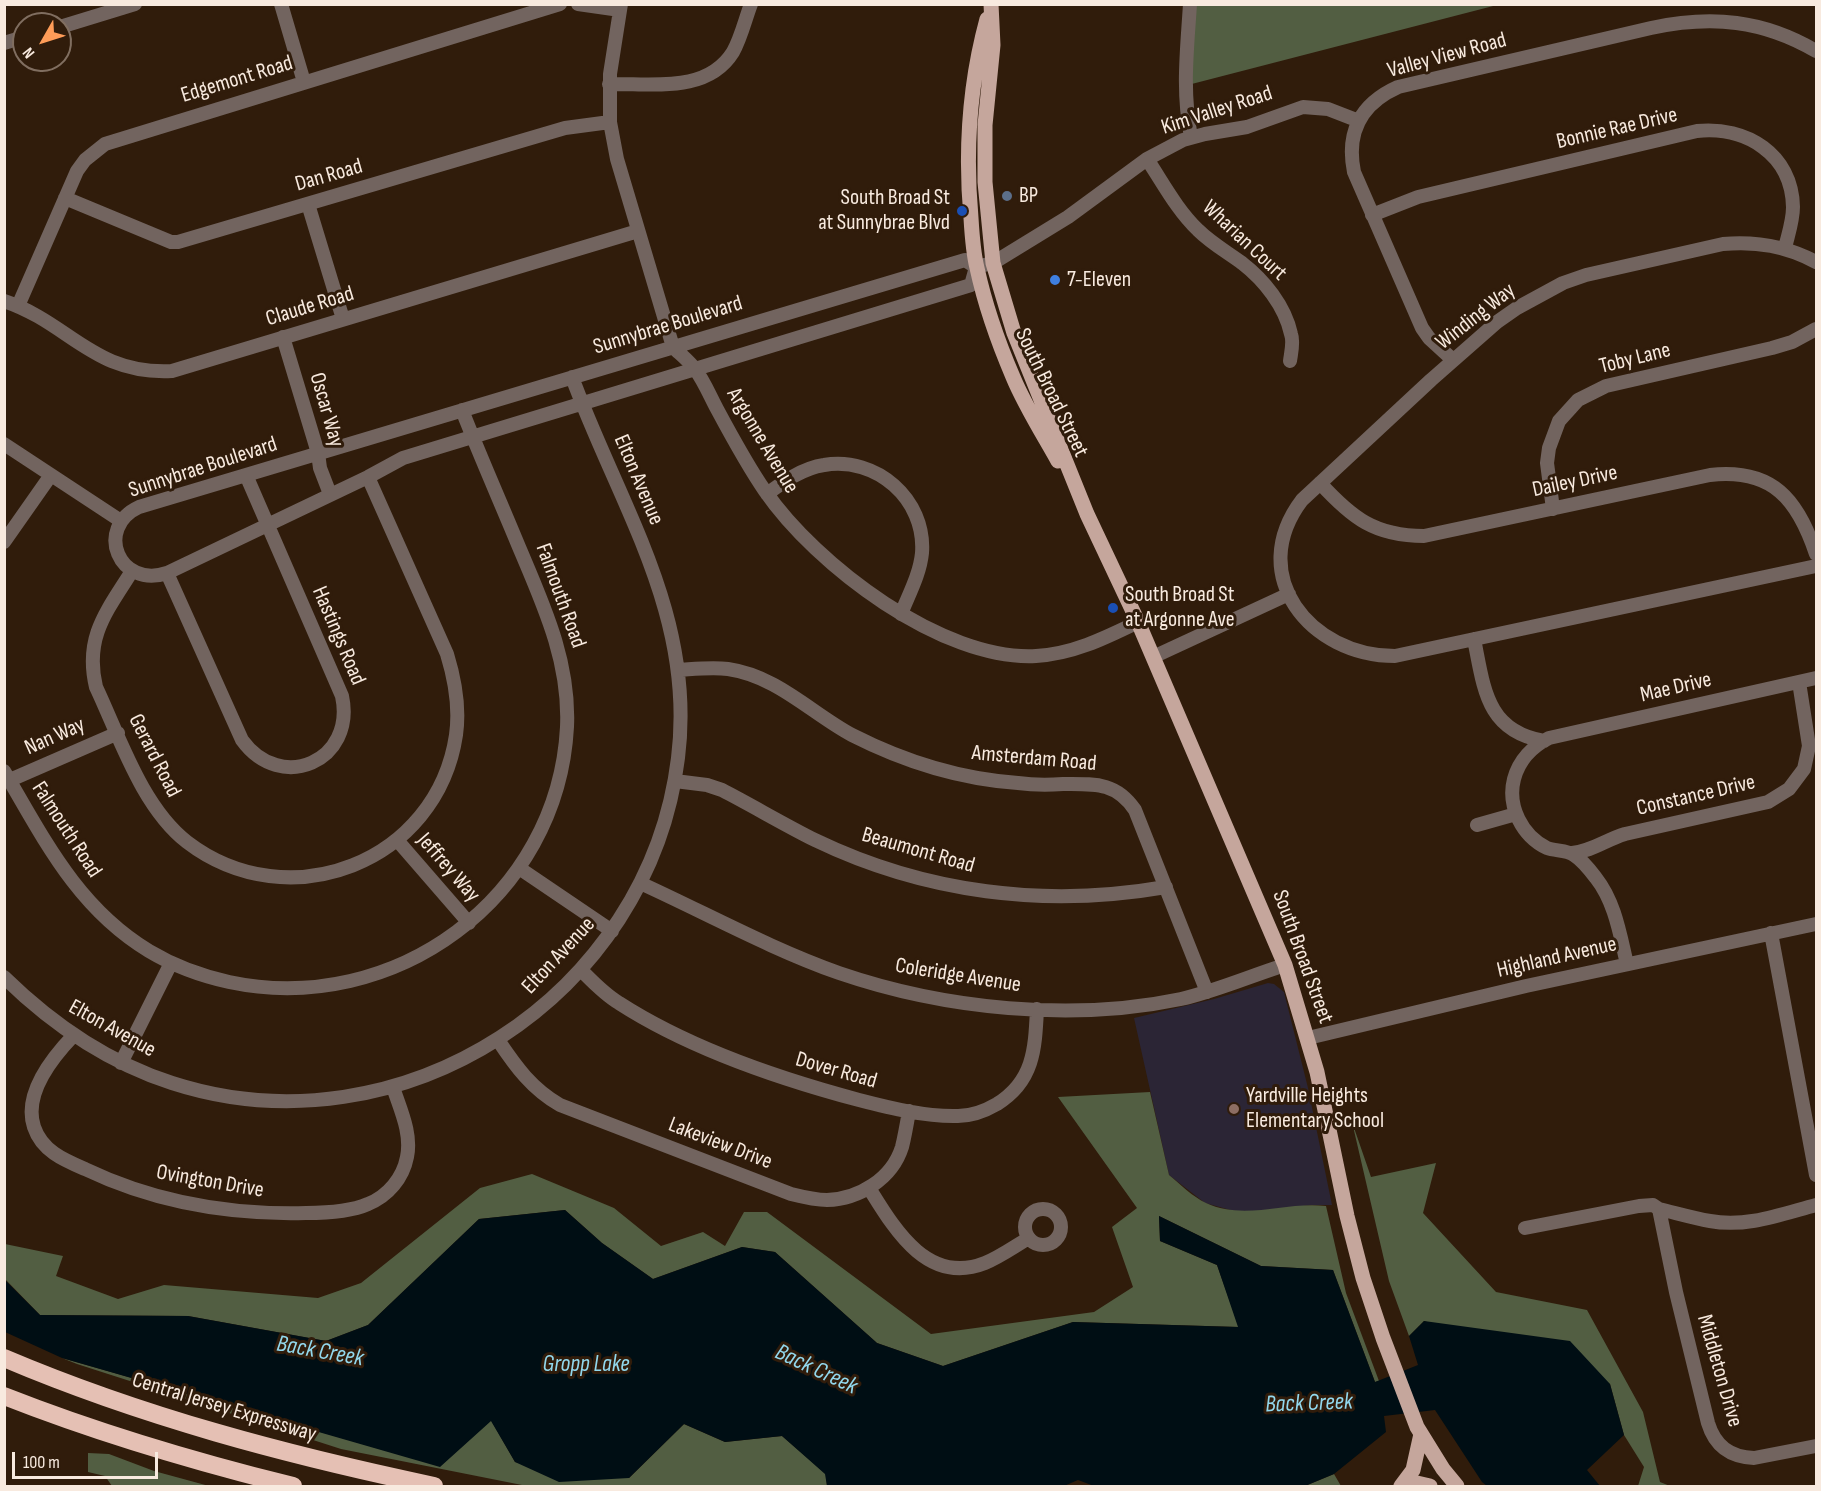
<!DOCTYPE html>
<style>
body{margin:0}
#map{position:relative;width:1821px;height:1491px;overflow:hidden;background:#301c0b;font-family:"Sofia Sans Condensed",sans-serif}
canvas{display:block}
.frame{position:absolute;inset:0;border:6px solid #f8eadf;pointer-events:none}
.north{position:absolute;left:12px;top:12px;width:60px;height:60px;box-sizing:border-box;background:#301c0b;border:2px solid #806e60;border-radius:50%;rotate:231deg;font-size:16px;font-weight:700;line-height:24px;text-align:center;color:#f8eadf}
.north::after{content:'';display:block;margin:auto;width:21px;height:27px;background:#fe9c58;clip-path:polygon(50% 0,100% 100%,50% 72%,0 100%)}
.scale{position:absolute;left:12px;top:1452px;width:146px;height:27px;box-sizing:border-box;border:3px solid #f8eadf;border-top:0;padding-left:8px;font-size:18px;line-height:21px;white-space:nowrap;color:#f8eadf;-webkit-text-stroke:4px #301c0b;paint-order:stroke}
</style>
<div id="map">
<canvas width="1821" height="1491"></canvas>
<div class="frame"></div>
<div class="north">N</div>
<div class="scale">100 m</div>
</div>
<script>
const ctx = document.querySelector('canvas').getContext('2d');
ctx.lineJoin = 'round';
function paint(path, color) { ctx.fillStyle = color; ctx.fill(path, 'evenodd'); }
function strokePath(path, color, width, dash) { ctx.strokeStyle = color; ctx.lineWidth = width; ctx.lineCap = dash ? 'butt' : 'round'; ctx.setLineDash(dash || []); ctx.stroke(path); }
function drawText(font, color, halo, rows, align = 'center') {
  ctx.font = font + ' "Sofia Sans Condensed",sans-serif'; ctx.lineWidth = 6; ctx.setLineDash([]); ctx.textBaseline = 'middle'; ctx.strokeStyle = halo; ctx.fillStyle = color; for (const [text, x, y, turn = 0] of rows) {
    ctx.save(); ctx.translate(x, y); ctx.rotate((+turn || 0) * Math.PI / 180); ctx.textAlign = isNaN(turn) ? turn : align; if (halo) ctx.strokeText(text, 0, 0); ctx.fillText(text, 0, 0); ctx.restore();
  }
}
const education = new Path2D(`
 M1268 983 1274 984 1284 992 1308 1088 1332 1205H1312L1241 1213 1205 1203 1169 1175 1134 1018 1214 999Z`);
const forest = new Path2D(`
 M1190 5H1497L1184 86Z
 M1150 1092 1169 1175C1180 1184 1193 1197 1206 1203 1245 1221 1286 1201 1326 1206L1346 1293 1379 1381 1375 1382 1333 1270 1261 1266 1159 1216 1160 1241 1217 1265 1239 1327 1073 1322 943 1366 877 1343 775 1252 742 1247 653 1279 602 1243 565 1210 479 1219 368 1325 326 1341 188 1316 40 1315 5 1279V1244L63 1256 56 1276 118 1299 164 1285 318 1298 361 1283 480 1188 532 1174 614 1208 661 1246 703 1232 725 1246 744 1212H767L931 1334 1094 1312 1133 1287 1112 1227 1137 1208 1058 1097Z
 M1352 1122 1371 1177 1436 1163 1423 1213 1496 1292 1587 1310 1643 1412 1660 1482 1670 1486H1638L1644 1467 1624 1435 1610 1384 1424 1321 1409 1336 1389 1281Z
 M62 1358 440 1466 491 1420 515 1462 629 1478 684 1424 725 1442 782 1436 826 1474 827 1486H527L341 1449 77 1364Z
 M88 1453 109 1454 154 1471 209 1486H112L105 1476 88 1472Z
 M1334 1474 1341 1486H1305Z`);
const water = new Path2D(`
 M565 1210 602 1243 653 1279 742 1247 775 1252 877 1343 943 1366 1073 1322 1238 1327 1217 1265 1160 1241 1159 1216 1261 1266 1333 1270 1375 1382 1418 1365 1409 1336 1424 1321 1570 1341 1610 1384 1624 1435 1587 1470 1600 1486H1487L1482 1482 1435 1410 1384 1416 1386 1432 1334 1474 1305 1486H1094L1078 1480 1064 1486H827L825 1474 782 1436 725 1442 684 1424 629 1478 559 1482 515 1462 491 1421 440 1467 62 1358 5 1332 4 1279 40 1315 188 1316 326 1341 368 1325 479 1219Z`);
const minor = new Path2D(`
 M281 4 304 82
 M578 4 620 10
 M621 4 610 74V122L617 159 673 347C680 354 689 361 695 369 704 381 710 396 717 409 732 437 747 465 765 491 816 565 942 661 1036 656 1073 654 1105 638 1138 622
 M1190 4C1187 52 1182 90 1191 137
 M60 27 135 4
 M4 43 24 37
 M609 84C651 83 707 94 733 52 741 38 745 20 751 4
 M1147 159C1163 183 1177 210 1198 230 1211 243 1227 252 1242 263 1264 280 1285 306 1291 334 1294 342 1291 353 1290 361
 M65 198 171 242H178L565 128 610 122
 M308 204 343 319
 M1372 215 1418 197 1697 131C1746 126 1792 154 1793 207 1793 221 1788 235 1785 248
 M965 260 976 267 971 285 403 458 368 477 167 573C119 589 94 528 139 507Z
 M1816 262C1786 246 1757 241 1723 244L1586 275 1563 283 1517 308 1497 322 1431 380 1302 500C1245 575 1310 656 1395 656L1816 566
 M984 265 993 263 1068 217 1147 159 1183 140 1205 134 1247 127 1303 107 1328 109 1359 121
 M4 301C70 323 93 375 172 371L638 231
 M18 306 77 171 85 160 105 144 560 4
 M283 337 318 453 320 468 330 494
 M1453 360 1429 338 1422 328 1354 172C1346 133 1360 104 1398 87L1651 28C1712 15 1763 20 1816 51
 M4 444 121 521
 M1320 483C1352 518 1375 536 1424 536L1710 475C1773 468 1798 500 1816 554
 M767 494C783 482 803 468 824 465 876 456 926 499 922 553 920 574 909 594 901 614
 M1553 509 1547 463 1549 448 1559 421 1578 400 1606 386 1772 348 1792 342 1816 329
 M4 542 51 475
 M132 571C107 611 84 637 96 687 120 738 142 807 187 842 289 920 437 862 456 735 460 707 455 680 447 654L368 477
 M167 573 242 740C281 794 356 761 342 696L246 475
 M1474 639C1484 688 1486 731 1544 741
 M1153 657 1289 594
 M678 670C695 669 712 667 728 669 777 676 811 713 852 735 903 761 960 779 1018 783 1033 785 1048 785 1063 784 1095 784 1116 782 1135 810L1207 992
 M4 771C45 841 78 908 149 951 174 966 202 976 229 982 394 1017 558 898 567 727 570 662 544 606 519 547 500 501 480 456 462 410
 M10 780 118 733
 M675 781 707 785 722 790C753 806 783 824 815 840 925 893 1045 908 1166 887
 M1477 825 1516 814
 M397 840 469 923
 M1572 853C1593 851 1605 840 1625 834L1768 802 1789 789 1804 769 1809 746 1799 682
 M519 868 612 931
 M640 883C706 913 771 949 839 973 944 1009 1072 1022 1181 999 1216 991 1250 976 1285 965
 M1771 933 1816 1175
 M1627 964C1620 935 1615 902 1596 878 1590 870 1582 860 1574 855 1567 850 1555 851 1547 848 1522 836 1507 806 1514 779 1519 760 1533 746 1549 738L1816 678
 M581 970C593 982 604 994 619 1003 687 1047 780 1079 859 1100 890 1108 926 1117 958 1116 971 1116 985 1111 997 1104 1034 1081 1035 1049 1037 1009
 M4 977C53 1025 107 1062 172 1083 401 1157 649 996 678 758 696 615 619 505 572 377
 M73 1036C52 1058 23 1094 34 1127 42 1151 64 1160 85 1169 154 1202 230 1215 306 1213 326 1213 350 1212 368 1204 388 1196 403 1178 407 1157 412 1133 400 1109 393 1087
 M1308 1038 1526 986 1816 924
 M498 1040C516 1067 532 1089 560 1105L791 1194C803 1197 815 1200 827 1200 859 1199 892 1179 902 1147 905 1135 907 1123 909 1111
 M121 1063 171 963
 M869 1188C894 1228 927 1286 985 1263 1000 1257 1015 1246 1029 1238
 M1025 1227a18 18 0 1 1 36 0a18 18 0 1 1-36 0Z
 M1659 1209 1676 1292 1708 1423C1715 1446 1730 1457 1754 1458L1816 1446
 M1525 1228 1639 1206 1653 1205 1659 1209C1676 1213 1693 1218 1710 1221 1746 1228 1782 1214 1816 1205`);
const major = new Path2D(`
 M991 4 993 45 985 125V182L993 263 1014 333 1087 514 1138 622 1285 965 1317 1072 1347 1216 1363 1278 1383 1338 1417 1427 1443 1469 1457 1486
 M987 19C969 85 965 151 971 218 972 235 973 252 977 268 985 305 998 342 1013 377 1025 406 1043 434 1058 461
 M1401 1486 1413 1470 1421 1434
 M1403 1486 1417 1483 1430 1486`);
const highway = new Path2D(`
 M4 1358C143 1417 287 1455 434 1486
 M4 1396C98 1433 196 1462 293 1486`);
const markers = [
 [1007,196,6,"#5c6f8a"],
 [962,211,6,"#1a4fb4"],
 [1055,280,6,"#3f7fe0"],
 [1113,608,6,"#1a4fb4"],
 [1234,1109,6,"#8d6e63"]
];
const streetNames = [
 ["Valley View Road",1447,56,-15],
 ["Edgemont Road",237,80,-17],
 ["Kim Valley Road",1217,111,-18],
 ["Bonnie Rae Drive",1617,129,-13],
 ["Dan Road",329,176,-16],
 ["Wharian Court",1244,241,43],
 ["Claude Road",310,307,-17],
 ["Winding Way",1476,317,-38],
 ["Sunnybrae Boulevard",668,326,-17],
 ["Toby Lane",1635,359,-14],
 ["South Broad Street",1051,393,64],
 ["Oscar Way",326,410,74],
 ["Argonne Avenue",762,441,59],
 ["Sunnybrae Boulevard",203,468,-18],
 ["Elton Avenue",638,480,67],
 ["Dailey Drive",1575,482,-12],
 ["Falmouth Road",560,596,70],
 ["Hastings Road",338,636,67],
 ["Mae Drive",1676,688,-13],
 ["Nan Way",55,737,-24],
 ["Gerard Road",154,756,63],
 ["Amsterdam Road",1034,759,5],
 ["Constance Drive",1696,796,-13],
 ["Falmouth Road",66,830,57],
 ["Beaumont Road",918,851,16],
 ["Jeffrey Way",448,868,49],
 ["Elton Avenue",559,956,-47],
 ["South Broad Street",1302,957,70],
 ["Highland Avenue",1557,958,-13],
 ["Coleridge Avenue",958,976,9],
 ["Elton Avenue",112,1029,29],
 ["Dover Road",836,1071,16],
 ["Lakeview Drive",720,1144,21],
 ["Ovington Drive",210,1182,10],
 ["Middleton Drive",1719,1371,74],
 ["Central Jersey Expressway",224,1408,17]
];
const poiNames = [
 ["BP",1019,196],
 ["South Broad St",950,198,"right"],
 ["at Sunnybrae Blvd",950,223,"right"],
 ["7-Eleven",1067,280],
 ["South Broad St",1125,595],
 ["at Argonne Ave",1125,620],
 ["Yardville Heights",1246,1096],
 ["Elementary School",1246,1121]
];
const waterNames = [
 ["Back Creek",320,1352,10],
 ["Gropp Lake",586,1365],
 ["Back Creek",816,1370,25],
 ["Back Creek",1309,1404,-2]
];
paint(education, '#2b2535');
paint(forest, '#525e42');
paint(water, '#000e14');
strokePath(minor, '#72645f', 14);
strokePath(major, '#c5a69c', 15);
strokePath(highway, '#e5c0b4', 18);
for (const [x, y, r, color] of markers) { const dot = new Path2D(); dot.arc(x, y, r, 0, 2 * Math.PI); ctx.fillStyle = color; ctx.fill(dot); strokePath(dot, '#301c0b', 2); }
drawText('22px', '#f8eadf', '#301c0b', streetNames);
drawText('22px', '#f8eadf', '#301c0b', poiNames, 'left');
drawText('italic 24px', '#92d8ed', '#301c0b', waterNames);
</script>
